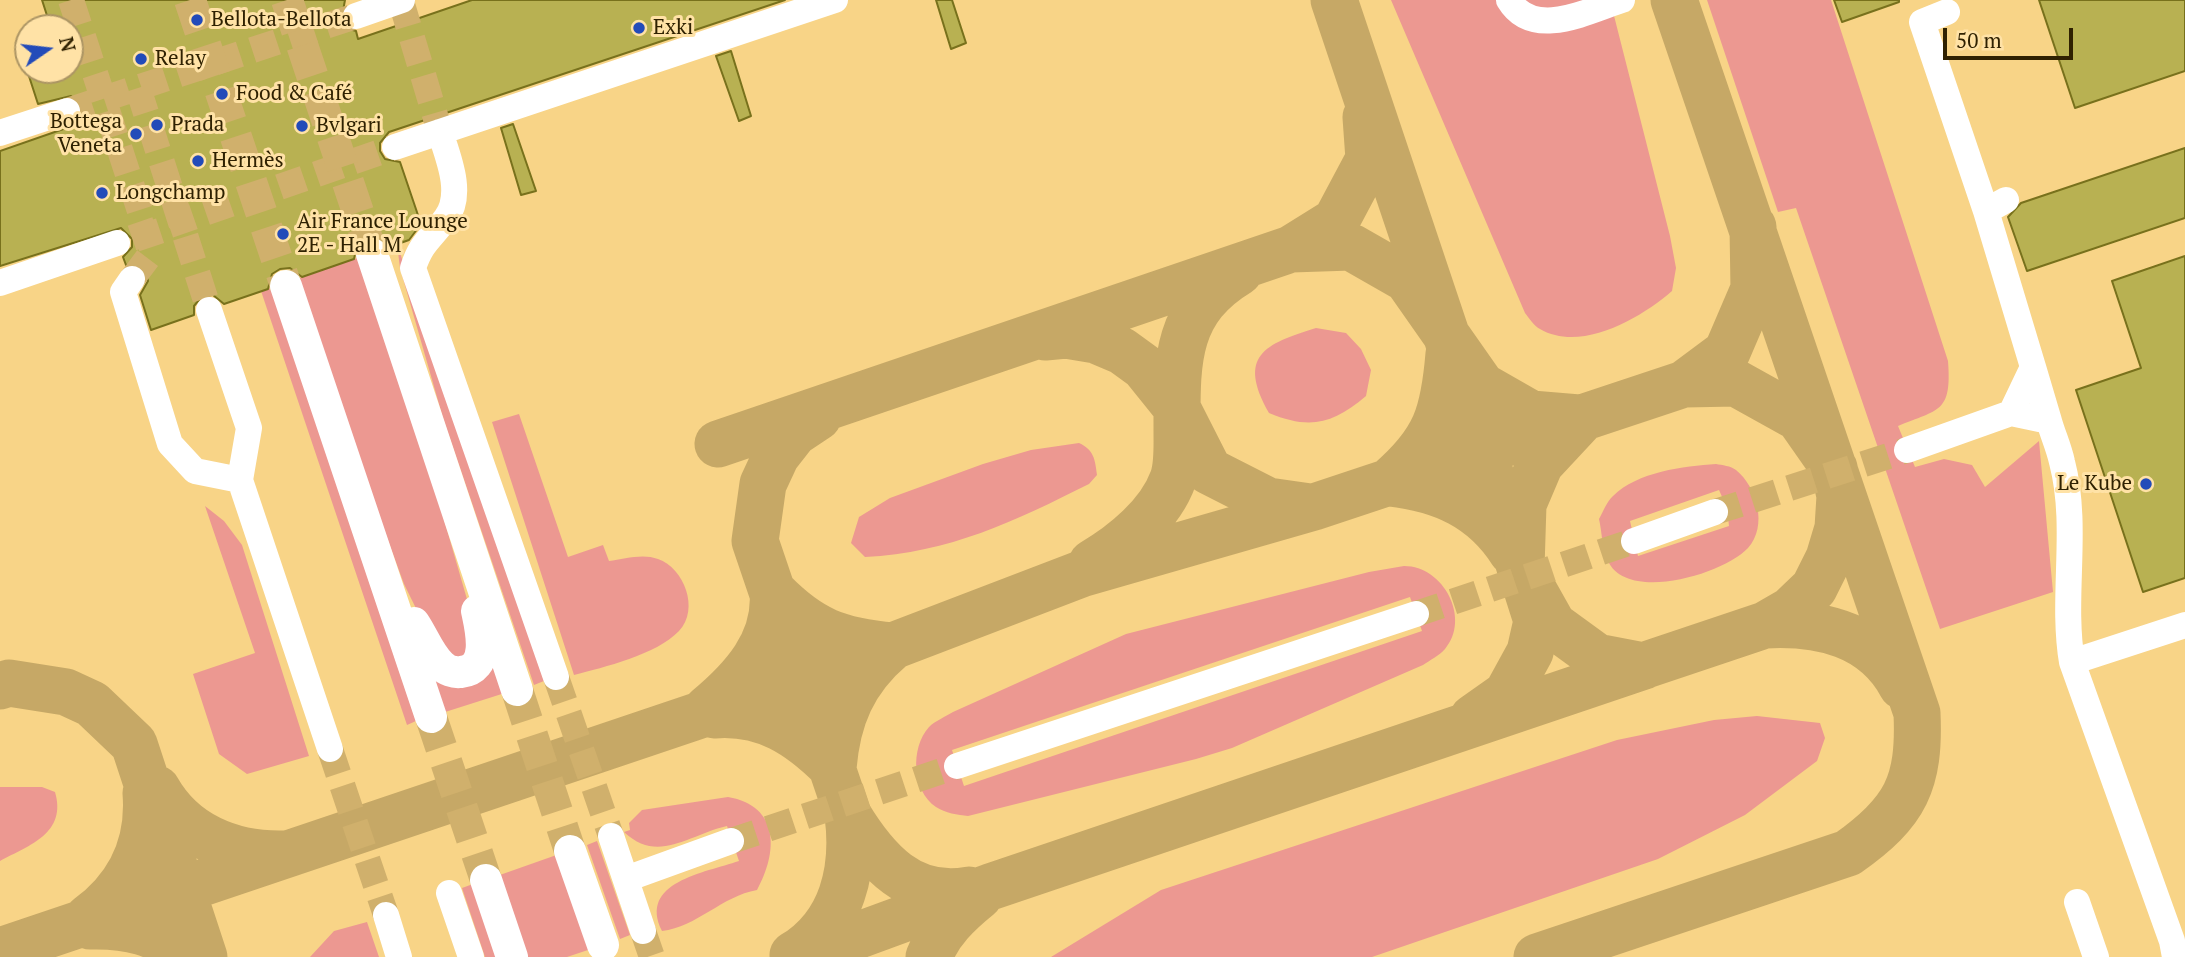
<!DOCTYPE html>
<meta charset="utf-8">
<style>
body{margin:0}
#map{position:relative;width:2185px;height:957px;overflow:hidden;background:#f8d487;font-family:"PT Serif",serif}
canvas{display:block}
.north{position:absolute;left:14px;top:14px;width:70px;height:70px;box-sizing:border-box;background:#ffe2a6;border:2px solid #ac9564;border-radius:50%;rotate:76deg;font-size:19px;font-weight:700;line-height:28px;text-align:center;color:#2f2101}
.north::after{content:'';display:block;margin:auto;width:24px;height:32px;background:#234bb9;clip-path:polygon(50% 0,100% 100%,50% 72%,0 100%)}
.scale{position:absolute;left:1943px;top:28px;width:130px;height:32px;box-sizing:border-box;border:4px solid #2f2101;border-top:0;padding-left:9px;font-size:21px;line-height:24px;white-space:nowrap;color:#2f2101;-webkit-text-stroke:5px #ffe2a6;paint-order:stroke}
</style>
<div id="map">
<canvas width="2185" height="957"></canvas>
<div class="north">N</div>
<div class="scale">50 m</div>
</div>
<script>
const ctx = document.querySelector('canvas').getContext('2d');
ctx.lineJoin = 'round';
function paint(path, color) { ctx.fillStyle = color; ctx.fill(path, 'evenodd'); }
function strokePath(path, color, width, dash) { ctx.strokeStyle = color; ctx.lineWidth = width; ctx.lineCap = dash ? 'butt' : 'round'; ctx.setLineDash(dash || []); ctx.stroke(path); }
function drawText(font, color, halo, rows, align = 'center') {
  ctx.font = font + ' "PT Serif",serif'; ctx.lineWidth = 6; ctx.setLineDash([]); ctx.textBaseline = 'middle'; ctx.strokeStyle = halo; ctx.fillStyle = color; for (const [text, x, y, turn = 0] of rows) {
    ctx.save(); ctx.translate(x, y); ctx.rotate((+turn || 0) * Math.PI / 180); ctx.textAlign = isNaN(turn) ? turn : align; if (halo) ctx.strokeText(text, 0, 0); ctx.fillText(text, 0, 0); ctx.restore();
  }
}
const green = new Path2D(`
 M1391 0H1610L1670 236 1676 268 1672 291C1641 318 1581 353 1540 329 1534 326 1529 318 1525 313Z
 M1707 0H1831L1948 361C1952 413 1939 409 1898 426L1915 467 1944 459 1972 465 1985 487 2039 441 2053 592 1940 629 1796 208 1778 212Z
 M397 244 544 681 534 685 443 418 400 268Z
 M363 256 421 440 473 620 464 663 434 645 404 584 332 388 296 279Z
 M271 288 416 721 407 725 261 291Z
 M1316 328 1346 333 1361 349 1371 370 1366 396C1333 424 1310 430 1269 413 1237 356 1264 344 1316 328Z
 M519 414 568 557 603 545 609 561C624 559 643 553 658 559 684 568 700 609 679 631 656 655 604 667 574 675L492 422Z
 M1079 443C1094 450 1095 459 1097 475L1089 484C1015 521 949 553 865 557L851 543 859 517 890 498 983 464 1031 450Z
 M1716 464C1722 465 1731 466 1736 470 1757 487 1768 526 1748 548 1724 574 1627 603 1608 561 1602 549 1602 532 1599 519 1603 512 1607 501 1613 496 1637 472 1684 466 1716 464ZM1719 490 1727 508 1729 526 1638 556 1630 521Z
 M205 506 224 521 242 545 309 756 247 774 219 754 193 674 255 653Z
 M1404 566C1444 566 1471 619 1445 649 1439 656 1430 660 1423 665L1232 748 1196 759 968 816C958 815 945 813 936 807 912 791 910 748 929 727 935 721 945 717 953 712L1126 634 1369 572ZM1410 597 1422 631 964 786 952 750Z
 M489 654 508 692 442 713 430 662Z
 M1757 716 1820 723 1825 738 1817 761 1745 815 1658 859 1372 957H1051L1161 890 1617 740 1714 720Z
 M0 787H42L55 792C67 833 30 845 0 861Z
 M728 797C780 806 778 852 757 890 722 896 697 927 662 931 638 882 704 873 739 861L727 826C688 835 658 864 624 832L630 830 629 823 642 810Z
 M597 841 630 935 620 939 587 845Z
 M565 852 597 947 567 957H524L497 876Z
 M473 884 497 957H485L462 888Z
 M367 922 379 957H310L334 931Z`);
const taxiway = new Path2D(`
 M1334 0 1446 334 1537 621 1530 652 1507 694 1473 718
 M1291 249 1351 247 1407 279 1482 386 1531 414 1579 418
 M1045 337 1066 335 1096 340 1122 351 1144 367 1177 408 1209 471 1268 501 1310 507
 M818 417 794 433 776 456 763 484 755 541 848 815C876 861 911 901 969 890
 M1581 420 1540 464 1523 504 1521 568 1553 625 1597 657 1644 666
 M718 444 1291 249 1336 221 1369 159 1366 117
 M1390 481C1436 441 1444 414 1449 354
 M1390 483C1442 489 1483 507 1512 552
 M1092 563C1123 545 1160 515 1173 479 1178 465 1177 446 1177 431 1177 364 1174 311 1239 272
 M773 592C811 631 839 641 893 646
 M1765 625C1820 622 1874 634 1902 686
 M1613 676 1765 625 1791 610 1814 588 1829 558 1838 528 1840 496 1834 468 1799 418 1736 383 1684 384
 M0 686 9 683 66 692 92 704 134 744 204 957
 M707 709C743 679 777 642 773 592
 M714 715C764 711 799 734 833 768
 M833 768C837 718 853 680 892 647
 M157 789C183 835 231 855 283 854
 M88 918C130 887 150 845 146 793
 M90 926C128 925 158 932 187 957
 M0 951 804 680 1081 574 1314 507 1684 384 1727 352 1754 289 1753 227
 M793 955C843 925 855 869 848 815
 M799 957 990 887 1644 666
 M929 957C939 931 958 913 979 896
 M1537 957 1848 853C1906 812 1920 783 1917 713L1674 0`);
const building = new Path2D(`
 M42 0H345L341 22 346 28 356 31 358 39 472 0H785L389 132 380 143V151L385 159 400 162 421 224 409 240 389 247 376 236 366 237 358 242 354 259 302 277 290 268 280 269 272 274 268 289 224 304 213 295H203L194 306V315L151 330 140 295 148 281 146 273 140 266 126 265 123 257 132 247V239L121 228 0 266V151L72 126 82 114V105L71 96 38 104 27 70H70V28H51Z
 M936 0H952L966 43 951 49Z
 M1834 0H1899V2L1842 22Z
 M2039 0H2185V71L2075 108Z
 M731 51 751 116 739 121 716 56Z
 M513 124 536 191 521 195 501 128Z
 M2185 148V218L2027 271 2008 217 2021 203Z
 M2185 256V578L2143 592 2076 390 2141 368 2112 281Z`);
const minorTunnel = new Path2D(`
 M71 0 153 251 132 279
 M401 1 440 132
 M138 88 209 310
 M67 111 356 16
 M132 238 395 147
 M1715 512 1907 450
 M1416 614 1634 541
 M556 677 611 836
 M330 749 386 915
 M731 841 957 766
 M643 931 652 957`);
const majorTunnel = new Path2D(`
 M190 0 286 286
 M287 0 372 254
 M517 690 570 851
 M431 717 486 880`);
const minor = new Path2D(`
 M1509 0C1533 40 1588 11 1622 0
 M1947 12 1922 22 1986 211
 M356 16 402 0
 M440 132C448 157 464 194 446 218 431 239 422 241 413 268L556 677
 M0 133 67 111
 M395 147 835 0
 M132 279 123 292 170 444 195 471 240 480
 M0 283 117 243
 M209 310 249 428 240 480 330 749
 M2033 367 2049 421
 M2011 413 2049 421C2053 435 2059 448 2062 462 2079 527 2061 597 2072 662L2172 941 2175 957
 M1907 450 2011 413 2033 367 1986 211 2006 200
 M1634 541 1715 512
 M2072 662 2185 625
 M957 766 1416 614
 M611 836 643 931
 M626 879 731 841
 M449 893 471 957
 M2077 902 2096 957
 M386 915 399 957`);
const major = new Path2D(`
 M372 254 517 690
 M286 286 431 717
 M414 623C423 636 429 654 441 665 446 670 454 673 461 672 491 669 481 630 477 611
 M570 851 603 945
 M486 880 512 957`);
const markers = [
 [197,20,7,"#234bb9"],
 [639,28,7,"#234bb9"],
 [141,59,7,"#234bb9"],
 [222,94,7,"#234bb9"],
 [157,125,7,"#234bb9"],
 [302,126,7,"#234bb9"],
 [136,134,7,"#234bb9"],
 [198,161,7,"#234bb9"],
 [102,193,7,"#234bb9"],
 [283,234,7,"#234bb9"],
 [2146,484,7,"#234bb9"]
];
const poiNames = [
 ["Bellota-Bellota",211,20],
 ["Exki",653,28],
 ["Relay",155,59],
 ["Food & Café",236,94],
 ["Bottega",122,122,"right"],
 ["Veneta",122,146,"right"],
 ["Prada",171,125],
 ["Bvlgari",316,126],
 ["Hermès",212,161],
 ["Longchamp",116,193],
 ["Air France Lounge",297,222],
 ["2E - Hall M",297,246],
 ["Le Kube",2132,484,"right"]
];
paint(green, '#ec9891');
strokePath(taxiway, '#c6a866', 47);
paint(building, '#b8b152');
strokePath(building, '#78711c', 2);
strokePath(minorTunnel, '#d0b06c', 26, [26, 13]);
strokePath(majorTunnel, '#d0b06c', 32, [32, 16]);
strokePath(minor, '#fff', 26);
strokePath(major, '#fff', 32);
for (const [x, y, r, color] of markers) { const dot = new Path2D(); dot.arc(x, y, r, 0, 2 * Math.PI); ctx.fillStyle = color; ctx.fill(dot); strokePath(dot, '#ffe2a6', 2.5); }
drawText('21px', '#2f2101', '#ffe2a6', poiNames, 'left');
</script>
